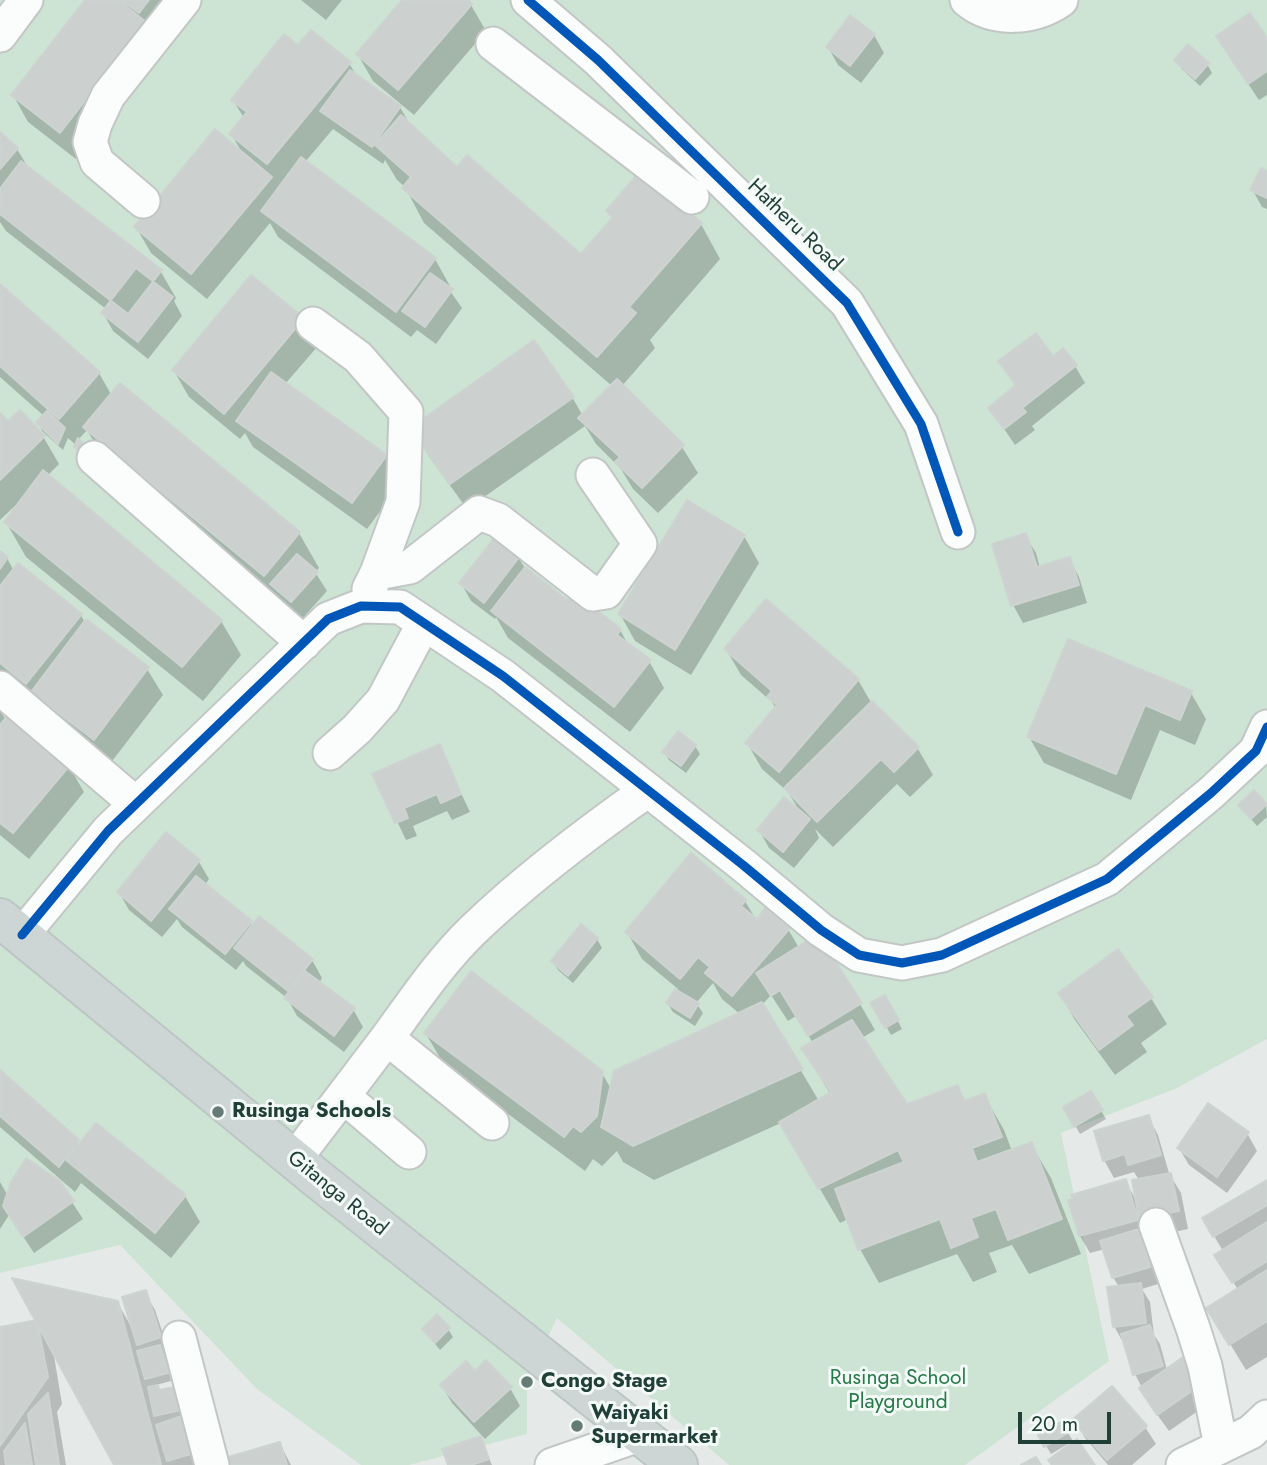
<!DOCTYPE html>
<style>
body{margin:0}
#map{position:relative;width:1267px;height:1465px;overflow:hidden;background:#e5eae8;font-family:Jost,sans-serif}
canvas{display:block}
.scale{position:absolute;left:1018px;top:1412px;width:93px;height:32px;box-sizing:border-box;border:4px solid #203f37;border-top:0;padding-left:9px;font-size:21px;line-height:24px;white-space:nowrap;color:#203f37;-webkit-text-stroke:5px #f2f9f6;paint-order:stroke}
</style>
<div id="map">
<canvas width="1267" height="1465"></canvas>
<div class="scale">20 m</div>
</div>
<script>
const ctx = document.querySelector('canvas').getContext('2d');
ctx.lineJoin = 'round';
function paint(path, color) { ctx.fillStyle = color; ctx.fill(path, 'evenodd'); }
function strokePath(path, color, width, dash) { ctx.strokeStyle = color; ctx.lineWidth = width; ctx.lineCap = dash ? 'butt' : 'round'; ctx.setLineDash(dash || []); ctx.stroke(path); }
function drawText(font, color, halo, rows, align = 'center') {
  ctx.font = font + ' Jost,sans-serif'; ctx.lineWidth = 6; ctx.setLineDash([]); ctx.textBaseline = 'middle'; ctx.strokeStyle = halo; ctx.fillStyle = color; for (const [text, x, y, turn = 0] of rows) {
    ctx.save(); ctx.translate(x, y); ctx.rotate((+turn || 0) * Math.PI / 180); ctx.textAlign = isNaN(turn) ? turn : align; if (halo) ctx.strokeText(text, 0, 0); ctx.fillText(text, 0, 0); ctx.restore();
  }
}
const green = new Path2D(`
 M0 0H1267V1039L1175 1089 1061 1133 1109 1361 965 1465H729L557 1318 527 1382V1434L409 1465H361L257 1389 120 1245 0 1273Z`);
const shadow = new Path2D(`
 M87 0H183L160 50 76 159 28 122 13 95Z
 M301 0H342L326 20Z
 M404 0H465L471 5 486 31 414 115 373 81 358 55Z
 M874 35 884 53 861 83 838 65 828 47Z
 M1267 42V95L1259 100 1228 54Z
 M298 48 349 63 357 77 400 107 410 125 457 169 581 256 613 220 608 211 701 224 720 259 650 340 655 348 622 386 682 447 698 473 658 513 633 489 621 469 596 444 585 426 467 509 428 455 413 429 572 397 583 416 612 386 424 223 405 187 397 180 385 160 383 164 333 129 305 162 435 259 450 286 448 288 462 308 436 344 417 330 411 337 278 237 270 223 207 299 151 253 136 227 243 154 231 134 244 118 233 100Z
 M1176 60 1207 64 1212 73 1200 86 1181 68Z
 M0 134 17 149 29 169 161 272 176 298 174 301 182 316 148 359 113 331 103 313 106 309 6 231 0 222Z
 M1267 173V209L1262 207 1252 189Z
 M252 278 318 346 285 384 385 456 401 483 367 529 253 447 245 433 240 439 189 397 174 371Z
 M0 286 99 373 112 396 299 533 319 568 315 572 327 591 302 619 106 462 87 430 78 440 87 459 80 455 76 445 68 438 63 450 42 431 38 422 44 416 0 377Z
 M1053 358 1075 366 1085 383 1032 426 1035 430 1015 445 990 408 1016 387 1000 361Z
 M20 412 44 438 59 464 47 476 221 621 241 655 203 701 26 557 6 522 20 504 18 503 0 520V415L8 424Z
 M744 536 759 563 691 675 635 641 620 614Z
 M1025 536 1036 553 1040 568 1069 559 1079 577 1087 603 1023 623 1013 605Z
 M0 553 7 558 14 571 81 615 85 623 147 669 163 695 109 765 0 676Z
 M518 557 526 570 567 602 620 630 629 646 649 661 664 688 630 732 508 638 496 617 495 619 471 601 461 583Z
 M1069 641 1191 693 1206 719 1195 745 1160 730 1131 800 1044 763 1029 737Z
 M726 649 858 680 872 704 918 749 933 775 910 797 897 784 833 847 815 829 819 838 794 868 769 848 759 830 800 812 788 792 762 769 747 743 776 709 772 702 741 675Z
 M0 711 6 720 69 766 84 792 29 859 0 835Z
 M695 746 700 754 686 773 669 760 664 752Z
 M439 747 470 812 452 820 447 811 413 826 417 836 406 840 375 775Z
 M1266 805 1267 817 1257 826 1240 806Z
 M166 835 199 862 209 879 205 885 250 922 253 927 312 960 322 978 319 983 353 1009 363 1027 344 1052 297 1016 287 998 246 966 243 961 236 970 182 927 177 919 162 937 129 910 119 892Z
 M745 901 757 921 788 929 799 948 860 1004 875 1030 862 1038 906 1106 957 1087 966 1102 984 1095 1004 1130 1012 1151 1031 1144 1051 1178 1081 1254 1029 1274 1012 1245 989 1253 997 1272 973 1282 957 1254 879 1283 860 1249 848 1219 840 1223 781 1123 654 1180 623 1162 617 1151 602 1166 593 1159 585 1171 446 1068 426 1034 602 1073 611 1089 740 1014 722 999 713 983 696 1003 703 1013 695 1026 673 1012 668 1004 678 989 642 959 627 932ZM771 995 788 1021 796 1016 813 1043 803 1049 831 1095 819 1101 762 1005Z
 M597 939 602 948 573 983 558 970 553 962Z
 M1060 994 1151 998 1167 1024 1141 1043 1147 1052 1115 1075 1075 1020Z
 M885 997 902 1029 891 1035 873 1003Z
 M0 1073 80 1146 185 1196 200 1222 171 1258 81 1183 75 1192 0 1127Z
 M1090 1093 1106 1119 1080 1134 1065 1108Z
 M1148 1117 1158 1135 1169 1173 1181 1193 1188 1229 1142 1239 1148 1249 1158 1284 1142 1289 1150 1302 1154 1335 1160 1344 1167 1370 1211 1402 1169 1431 1151 1406 1135 1374 1124 1344 1114 1326 1119 1287 1113 1277 1105 1249 1090 1253 1080 1236 1125 1181 1138 1203 1139 1180 1134 1172 1114 1178 1104 1160Z
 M1247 1133 1257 1151 1227 1193 1189 1165 1179 1148Z
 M0 1182 8 1196 59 1182 83 1219 34 1253 9 1215 0 1229Z
 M1267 1182V1357L1246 1370 1224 1334 1238 1290 1217 1255 1223 1251 1204 1219Z
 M145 1292 155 1310 170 1355 165 1357 171 1381 156 1385 160 1392 174 1389 201 1465H116L53 1350 62 1404 57 1412 66 1465H0V1329L117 1302 132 1328Z
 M448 1329 453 1337 440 1350 424 1330Z
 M475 1373 510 1388 520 1406 485 1439 452 1403 442 1386Z
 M1075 1420 1145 1427 1156 1444 1132 1465H1108L1085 1438Z
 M1062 1423 1073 1441 1051 1454 1040 1436Z
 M480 1438 492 1465H450Z
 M280 1444 291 1465H214Z`);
const building = new Path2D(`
 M85 0H118L146 22 60 133 11 95Z
 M121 0H149L139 13Z
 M402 0H468L472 4 398 90 356 54Z
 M1250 13 1267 38V71L1248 84 1216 36Z
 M850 15 875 34 850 66 826 47Z
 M311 30 351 62 267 164 229 134 247 112 231 100 284 34 298 45Z
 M1188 44 1209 63 1195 79 1174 60Z
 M350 70 401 106 372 147 320 111Z
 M401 115 457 167 467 155 581 254 613 217 606 211 636 176 652 189 657 184 702 223 629 307 636 313 597 357 402 188 411 177 375 145Z
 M215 129 272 177 191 274 134 227Z
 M0 132 18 148 0 169Z
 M301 157 436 258 396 312 261 211Z
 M21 161 162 270 128 314 0 214V189Z
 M1261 168 1267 171V198L1250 190Z
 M136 268 173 297 138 342 101 313Z
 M430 273 453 289 425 327 402 311Z
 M251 275 304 318 224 414 172 370Z
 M0 284 100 372 59 419 0 366Z
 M1036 333 1053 356 1063 348 1077 365 1022 408 1026 412 1004 429 988 408 1016 385 998 361Z
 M534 340 574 397 450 484 410 428Z
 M271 372 387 455 352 503 236 421Z
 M617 379 684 445 642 488 615 462 620 457 578 418Z
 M120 383 300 532 264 576 83 427Z
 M20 410 45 436 0 480V413L8 421Z
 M47 411 65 428 58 444 36 422Z
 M78 438 85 446 82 452 74 447Z
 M43 470 222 620 182 667 4 522Z
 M687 500 745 535 675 650 618 614Z
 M1026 533 1037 567 1070 557 1079 585 1011 606 992 544Z
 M495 537 520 556 484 603 459 583Z
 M0 551 8 557 0 569Z
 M297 554 318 572 291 602 270 584Z
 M18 563 82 614 26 684 0 663V586Z
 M525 567 567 600 573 592 621 629 617 635 651 660 614 707 491 611Z
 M766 599 859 679 779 772 745 743 777 705 767 697 772 691 724 649Z
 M86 619 149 667 94 740 31 692Z
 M1068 639 1192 691 1180 720 1145 705 1116 774 1027 737Z
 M872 701 919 747 894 772 881 759 817 822 784 788Z
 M9 714 70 765 13 833 0 823V725Z
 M678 731 696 745 681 766 662 752Z
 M440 744 461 794 441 803 437 794 404 808 408 818 395 823 372 774Z
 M1254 790 1267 804 1251 819 1238 805Z
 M784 797 810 819 783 852 757 830Z
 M166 832 200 860 151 921 117 892Z
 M691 853 746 900 741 906 757 919 765 908 790 928 732 996 705 973 710 967 698 957 680 979 625 932Z
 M196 876 252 921 225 954 169 909Z
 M259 916 313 959 288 991 234 948Z
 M581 924 598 938 568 976 551 961Z
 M818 934 862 1003 808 1036 780 990 771 996 756 973Z
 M1118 949 1153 997 1126 1016 1133 1025 1099 1050 1058 993Z
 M305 971 355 1008 334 1036 284 998Z
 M471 971 603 1071 597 1116 581 1132 573 1126 564 1137 424 1033Z
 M675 989 699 1003 690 1018 666 1003Z
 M885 995 899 1020 885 1028 870 1003Z
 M762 1002 803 1069 633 1146 601 1127 614 1071Z
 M852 1020 907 1104 958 1085 964 1101 985 1093 1002 1137 972 1148 977 1162 1032 1142 1062 1219 1008 1240 996 1209 971 1218 978 1237 951 1248 940 1219 858 1250 835 1189 904 1162 898 1150 818 1189 779 1122 831 1092 801 1048Z
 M0 1070 79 1140 59 1167 0 1116Z
 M1091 1091 1103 1110 1074 1127 1063 1107Z
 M1208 1103 1249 1132 1217 1177 1177 1148Z
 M1149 1115 1161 1155 1128 1165 1125 1154 1103 1161 1094 1131Z
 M96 1123 186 1195 155 1233 66 1160Z
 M26 1158 60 1181 74 1201 23 1237 3 1206 11 1182Z
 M1171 1173 1179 1211 1139 1219 1132 1180Z
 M1126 1179 1138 1220 1079 1236 1068 1200 1073 1199 1071 1195Z
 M1267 1180V1205L1213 1237 1202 1218Z
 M1267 1222V1261L1232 1283 1214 1255Z
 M1139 1229 1150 1267 1112 1278 1100 1241Z
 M1267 1270V1321L1229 1345 1206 1308Z
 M12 1278 118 1301 161 1464 114 1465Z
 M1141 1283 1146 1323 1113 1327 1107 1287Z
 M146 1290 161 1337 137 1345 122 1297Z
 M437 1314 450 1328 435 1343 422 1329Z
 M37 1320 48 1377 0 1446V1327Z
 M1150 1325 1163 1366 1133 1375 1121 1334Z
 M160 1345 168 1373 145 1379 137 1351Z
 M1183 1357 1202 1384 1157 1415 1139 1388Z
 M486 1360 512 1387 474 1422 440 1385 466 1361 475 1371Z
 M158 1385 159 1390 175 1387 181 1410 154 1416 148 1387Z
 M1112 1386 1147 1426 1107 1460 1072 1420Z
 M48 1393 59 1465H36L28 1414Z
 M182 1416 194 1453 167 1461 156 1425Z
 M1063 1421 1069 1432 1044 1447 1038 1435Z
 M25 1423 32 1465H6L4 1451Z
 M481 1436 489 1459 471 1465H448L442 1449Z
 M1077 1439 1095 1465H1052L1048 1460Z
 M280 1442 287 1465H212L211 1462Z
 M1036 1457 1041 1465H1021Z`);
const minor = new Path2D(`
 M528 0 598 60 847 303 921 424 958 532
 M967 0C993 22 1034 19 1061 0
 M0 35 26 0
 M493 44 692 197
 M143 201 97 162 90 142 95 124 108 96 184 0
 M313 324 358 357 406 412 403 502 377 573 369 589
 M94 458 304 643
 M377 573 410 567 479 513 498 520 593 594 606 592 640 544 593 475
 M0 688 136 804
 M330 753 357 729 383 700 424 623
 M22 935 108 831 328 619 361 606 400 607 503 676 743 865 821 930 859 955 902 963 942 955 1107 879 1211 793 1256 751 1267 727
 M387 1038 343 1096 409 1152
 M492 1123 387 1038C414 1001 440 962 473 930 527 878 587 833 648 790
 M294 1160 343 1096
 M1156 1225 1193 1328 1205 1366 1221 1446
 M179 1338 212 1465
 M552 1465 639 1435
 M1183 1465 1251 1432 1267 1417`);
const major = new Path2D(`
 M0 918 319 1180 678 1465`);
const cycleway = new Path2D(`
 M528 0 598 60 847 303 921 424 958 532
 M22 935 108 831 328 619 361 606 400 607 503 676 743 865 821 930 859 955 902 963 942 955 1107 879 1211 793 1256 751 1267 727`);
const markers = [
 [218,1112,7,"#657b75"],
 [527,1382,7,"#657b75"],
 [577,1426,7,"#657b75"]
];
const streetNames = [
 ["Hatheru Road",794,226,44],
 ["Gitanga Road",337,1194,39]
];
const poiNames = [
 ["Rusinga Schools",232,1112],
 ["Congo Stage",541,1382],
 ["Waiyaki",591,1414],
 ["Supermarket",591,1438]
];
const parkNames = [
 ["Rusinga School",898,1379],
 ["Playground",898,1403]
];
paint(green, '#cde4d4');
paint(shadow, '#0003');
paint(building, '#ccd1cf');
strokePath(building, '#cdd3d1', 2);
strokePath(minor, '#c2c7c5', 37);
strokePath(major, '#bcc6c4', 42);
strokePath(minor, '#fbfcfc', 33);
strokePath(major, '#cdd6d4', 38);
strokePath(cycleway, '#0057b8', 9);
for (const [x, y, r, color] of markers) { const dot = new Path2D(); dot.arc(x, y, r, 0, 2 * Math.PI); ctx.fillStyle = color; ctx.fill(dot); strokePath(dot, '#f2f9f6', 2.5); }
drawText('21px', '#203f37', '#f2f9f6', streetNames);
drawText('bold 21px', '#203f37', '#f2f9f6', poiNames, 'left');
drawText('21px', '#277947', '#f2f9f6', parkNames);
</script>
